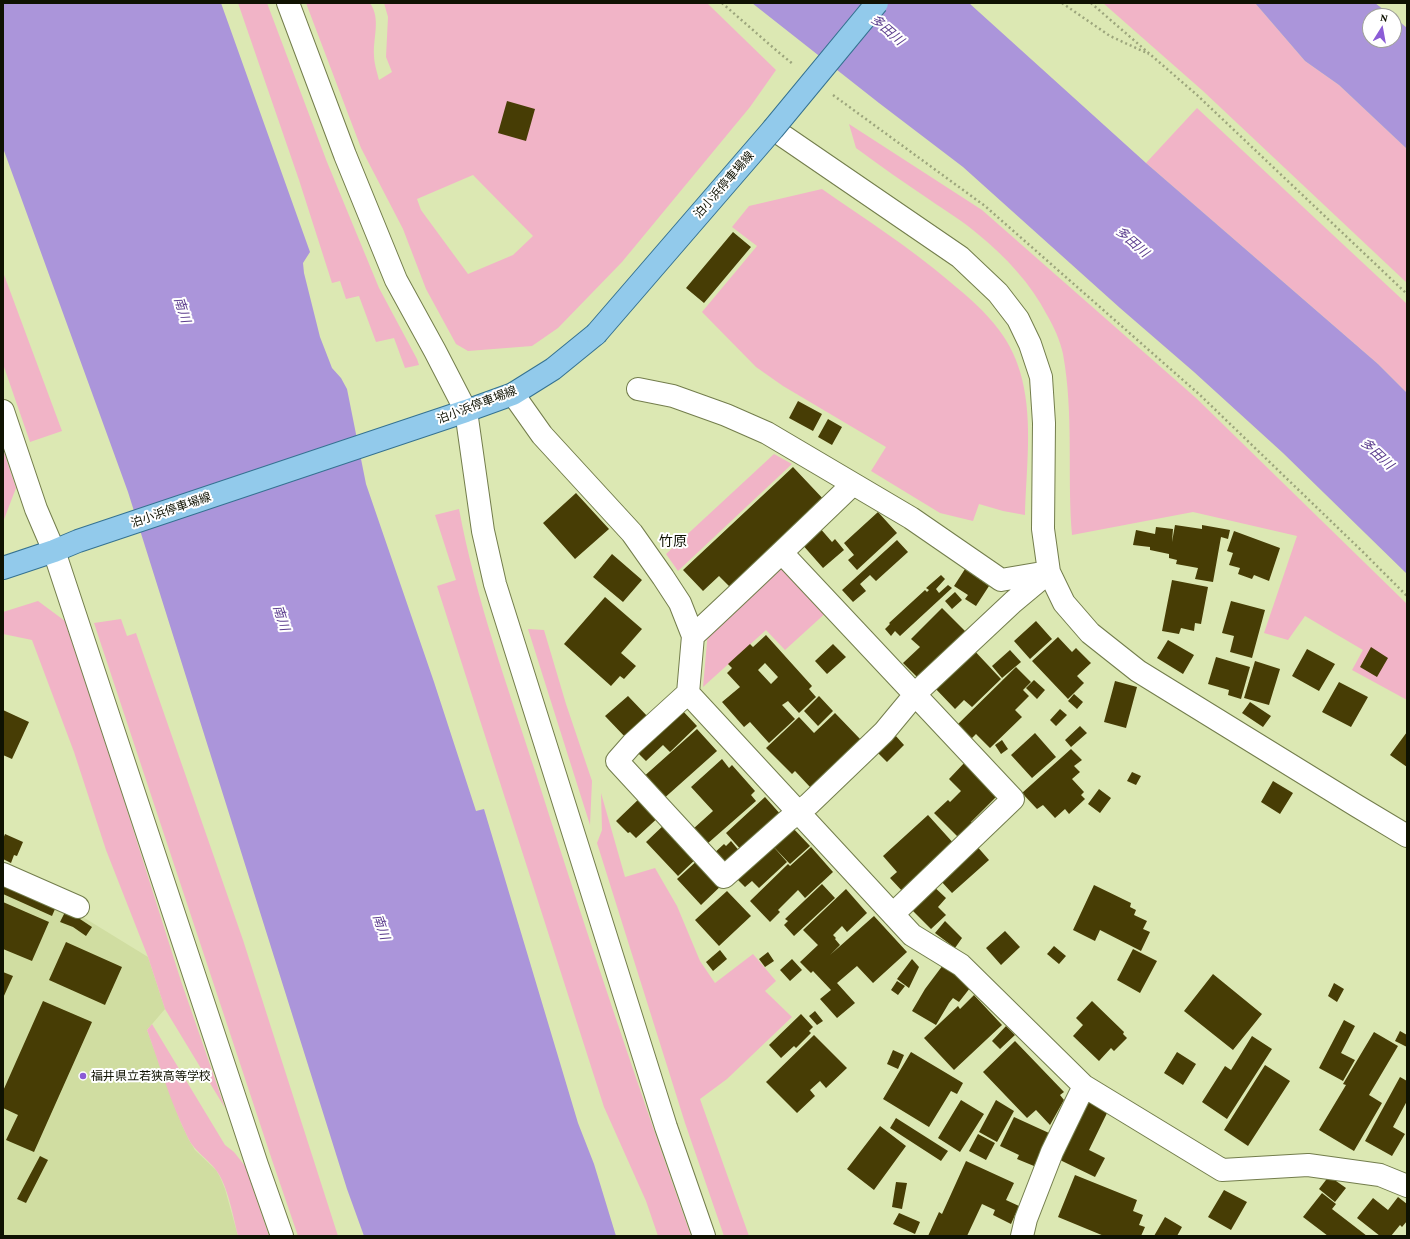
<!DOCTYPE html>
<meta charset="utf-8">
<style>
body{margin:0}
#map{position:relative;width:1410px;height:1239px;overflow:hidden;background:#dce8b3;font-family:"Crimson Pro",serif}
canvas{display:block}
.frame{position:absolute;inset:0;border:4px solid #0f1202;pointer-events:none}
.north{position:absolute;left:1362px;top:8px;width:40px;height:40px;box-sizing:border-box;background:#fff;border:1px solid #9fa09a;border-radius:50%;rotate:11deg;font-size:11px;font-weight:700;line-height:16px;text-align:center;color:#0f1202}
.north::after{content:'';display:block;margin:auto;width:14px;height:18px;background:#8b5cd6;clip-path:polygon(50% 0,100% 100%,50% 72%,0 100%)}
</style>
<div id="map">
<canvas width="1410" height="1239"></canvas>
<div class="frame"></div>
<div class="north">N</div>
</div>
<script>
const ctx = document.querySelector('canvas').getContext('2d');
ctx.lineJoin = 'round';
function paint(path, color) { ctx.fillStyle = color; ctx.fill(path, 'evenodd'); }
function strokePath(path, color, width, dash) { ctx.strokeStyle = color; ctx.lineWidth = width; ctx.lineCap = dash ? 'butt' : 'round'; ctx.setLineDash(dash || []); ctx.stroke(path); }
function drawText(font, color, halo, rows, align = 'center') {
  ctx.font = font + ' "Crimson Pro","Noto Sans JP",serif'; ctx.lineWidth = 4; ctx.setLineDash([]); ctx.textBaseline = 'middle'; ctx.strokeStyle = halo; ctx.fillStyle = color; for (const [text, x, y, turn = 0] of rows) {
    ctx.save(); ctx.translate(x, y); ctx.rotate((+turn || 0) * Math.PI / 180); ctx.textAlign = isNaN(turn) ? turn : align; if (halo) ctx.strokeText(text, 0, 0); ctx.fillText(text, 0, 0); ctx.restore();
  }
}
const built = new Path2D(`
 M3 881 78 914 148 957 165 1009 147 1030 181 1123 189 1140 195 1150 216 1170 220 1177 225 1189 238 1236H3Z`);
const green = new Path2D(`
 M238 3H267L327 162 379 288 417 359 419 365 405 368 394 338 376 342 359 296 346 299 340 281 332 283 299 180Z
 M306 3H370C381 19 373 37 374 55 374 63 377 72 379 80L392 72 386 57 388 17 384 3H707L776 70 750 107 622 262 558 328 532 346 468 351 456 344 426 289 403 229 361 148ZM473 175 533 236 513 255 468 274 421 210 417 199Z
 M1103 3H1255L1305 61 1339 85 1407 149V283L1203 91Z
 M1197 108 1407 304V393L1378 364 1146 163Z
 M849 124 982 210 1196 398 1407 604V700L1352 670 1363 650 1305 616 1288 640 1264 633 1297 536 1193 512 1072 535C1067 475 1074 414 1063 354 1060 340 1054 327 1047 315 1031 284 1006 257 979 235 964 222 946 211 930 200 905 183 880 166 856 148Z
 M822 189C865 219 909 247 949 281 967 296 985 311 999 330 1010 344 1018 362 1022 379 1033 423 1026 471 1025 515L1003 511 979 504 973 521 940 513 871 471 886 447 783 386 756 367 702 312 757 246 732 227 749 206Z
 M3 272 62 431 30 442 3 364Z
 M3 449 16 488 3 522Z
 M774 454 792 464 678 571 666 554Z
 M459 509C476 600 508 687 536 774 585 929 637 1083 691 1236H658L646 1201 604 1107 437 586 456 580 435 515Z
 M779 566 829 610 785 650 766 630 703 687 708 631Z
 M38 601 65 621 120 788 181 981 225 1108 165 1009 148 957 106 850 74 752 32 640 3 634V612Z
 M121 619 127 636 136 633 243 940 338 1236H298L272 1160 94 623Z
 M528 629 544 630 566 704 592 781 590 825Z
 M601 793 625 877 655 868 677 906 700 961 715 983 753 954 776 981 765 991 792 1017 727 1079 700 1099 749 1236H724L685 1123 597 843 602 830Z
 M152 1024 225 1145 234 1152 245 1166 269 1236H238C233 1216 228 1186 216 1170 207 1158 195 1152 188 1138 171 1104 160 1066 147 1030Z`);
const water = new Path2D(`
 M3 3H221L310 252 303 263 304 273 320 337 332 368 341 378 347 389 366 484 434 682 476 811 484 809 578 1123 594 1164 616 1236H364L347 1189 128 492 3 148Z
 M752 3H969L1146 163 1378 364 1407 393V574L1283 453 1194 372 1120 308 963 167 879 103Z
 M1255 3H1375L1392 16H1370V40H1394V17L1407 28V149L1339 85 1305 61Z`);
const building = new Path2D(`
 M507 101 535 109 526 141 498 133Z
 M733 232 751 247 704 303 686 288Z
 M798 401 822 414 813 431 789 418Z
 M828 419 842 427 832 445 818 437Z
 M793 467 827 503 734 591 719 576 703 591 683 570Z
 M576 493 609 529 575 559 543 523Z
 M878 512 897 533 857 570 848 560 854 555 844 543Z
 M1175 525 1202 529V525L1230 530 1228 539 1221 537 1213 582 1195 579 1198 568 1176 564 1177 560 1169 558V554L1150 550V547L1133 545 1136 530 1155 534 1156 527 1173 529 1172 542Z
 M819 527 832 542 835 539 844 550 823 568 801 543Z
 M1234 531 1280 548 1269 581 1254 575 1252 579 1238 574 1240 568 1229 565 1233 553 1227 551Z
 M897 540 908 552 876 581 870 575 860 584 866 591 853 602 842 590Z
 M612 554 642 580 623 602 593 577Z
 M965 569 989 586 976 606 965 599 968 595 954 586Z
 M941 575 945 579 936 589 939 593 948 585 952 588 900 636 895 631 891 636 885 629 890 624 889 623 925 590 927 592 929 590 926 588Z
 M1172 580 1208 587 1201 624 1195 623 1194 631 1181 628 1179 634 1162 631Z
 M955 592 962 600 952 609 945 601Z
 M605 597 642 629 621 653 636 666 624 679 620 676 611 686 564 644Z
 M1231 601 1265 610 1252 658 1230 652 1234 636 1222 633Z
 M942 608 967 633 919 679 903 663 920 647 911 639Z
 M1036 621 1052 639 1030 659 1014 641Z
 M766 635 812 686 809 689 816 697 799 713 788 701 782 705 795 719 769 743 750 722 744 727 722 702 740 687 727 673 732 668 728 664 750 644 753 647ZM765 663 778 677 771 684 758 670Z
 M1058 637 1072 652 1076 648 1091 663 1077 676 1084 683 1068 699 1032 661Z
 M1168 640 1194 655 1183 674 1157 658Z
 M833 644 846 657 827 674 815 661Z
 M971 647 1001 679 972 707 964 700 955 709 933 686Z
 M1371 647 1388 658 1377 677 1360 667Z
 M1307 649 1335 664 1319 691 1292 676Z
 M1010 650 1021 662 1002 678 992 666Z
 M1216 657 1250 667 1241 699 1228 695 1229 690 1208 684Z
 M1255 661 1280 669 1269 705 1244 698Z
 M1016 667 1031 682 1023 690 1029 696 1015 710 1022 717 990 748 976 734 970 740 956 726Z
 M1034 680 1045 690 1037 699 1026 688Z
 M1115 681 1137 687 1126 728 1104 722Z
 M1339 682 1368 697 1351 727 1322 712Z
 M1074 694 1083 702 1077 709 1068 701Z
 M628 696 649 718 627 739 605 716Z
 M819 696 833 711 818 726 804 711Z
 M1250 702 1271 716 1263 727 1242 713Z
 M681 709 697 726 670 752 663 745 646 761 636 751Z
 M1060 709 1067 715 1056 726 1050 720Z
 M3 710 29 722 12 759 3 755Z
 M835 713 861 740 810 787 795 771 792 774 766 748 799 717 814 733Z
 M1080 726 1087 733 1071 747 1065 740Z
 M697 729 717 751 661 801 641 779Z
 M1407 732V767L1390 755Z
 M1035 733 1056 757 1032 778 1011 755Z
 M895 735 904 745 887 762 874 749Z
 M1002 740 1008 749 1001 754 995 745Z
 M1071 749 1082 760 1074 766 1080 772 1072 779 1084 792 1081 795 1085 799 1069 814 1065 809 1055 818 1043 805 1037 809 1022 793Z
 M722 759 729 768 732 765 755 791 751 795 756 801 707 844 693 829 713 811 691 787Z
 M966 761 999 794 971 822 974 825 960 839 934 813 948 800 950 802 961 791 949 779Z
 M1132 772 1141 776 1136 785 1127 781Z
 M1273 781 1293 793 1280 814 1261 802Z
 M1099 789 1111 798 1100 813 1088 804Z
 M642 796 661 815 636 838 630 832 628 833 616 821Z
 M765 797 782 816 743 852 726 833Z
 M928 815 955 845 904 893 890 878 897 872 883 856Z
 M666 823 698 857 678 876 646 842Z
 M791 826 810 846 790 864 771 844Z
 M5 834 23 842 17 856 14 855 11 863 3 859V839Z
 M731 841 741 853 724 869 711 856 724 844 726 846Z
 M771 844 787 862 759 888 752 881 745 887 737 879Z
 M975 844 989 860 952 893 940 880Z
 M811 847 833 872 805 898 798 890 778 910 780 912 770 922 750 901 788 864 790 866Z
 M700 858 724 883 701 905 677 879Z
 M930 883 946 898 938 907 946 915 931 929 907 905Z
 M822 884 835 898 794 936 784 925 788 921 785 919Z
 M1094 885 1131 903 1130 907 1136 910 1134 915 1147 921 1143 929 1150 932 1141 951 1100 930 1095 941 1073 930Z
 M3 886 55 909 52 916 3 894Z
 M846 889 867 913 847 932 842 926 833 935 836 938 835 939 840 945 830 955 874 916 907 952 873 983 857 966 837 983 855 1003 837 1018 820 999 831 990 813 971 811 973 800 962 818 945 803 930Z
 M727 891 751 916 719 946 695 920Z
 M3 902 49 922 32 961 3 949Z
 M65 912 77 917 92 927 86 936 73 927 60 922Z
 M945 921 962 938 955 948 935 933Z
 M1005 931 1020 947 1001 965 986 948Z
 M66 942 122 967 105 1005 49 980Z
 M1054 946 1066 956 1059 964 1047 954Z
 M1133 949 1157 961 1140 993 1117 980Z
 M720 950 727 959 713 971 706 962Z
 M768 952 774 961 765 967 759 959Z
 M792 959 802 970 790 981 780 970Z
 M912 959 919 967 909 988 897 979Z
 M943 965 970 988 959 1002 953 998 949 1003 936 1025 912 1011 925 989Z
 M3 972 13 976 3 998Z
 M1213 974 1262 1014 1233 1050 1184 1011Z
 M897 981 905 986 898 995 891 990Z
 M1334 983 1344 989 1337 1002 1328 996Z
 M974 995 1002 1025 954 1070 924 1038 958 1006 960 1009Z
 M43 1001 92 1022 34 1152 6 1140 18 1115 3 1108V1091Z
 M1092 1001 1124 1032 1123 1034 1127 1038 1114 1051 1111 1048 1099 1061 1073 1036 1083 1025 1076 1018Z
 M815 1011 823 1021 817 1025 809 1016Z
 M801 1014 813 1027 809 1031 811 1033 796 1048 794 1046 781 1058 769 1045Z
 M1344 1020 1355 1026 1341 1053 1355 1060 1343 1081 1319 1068Z
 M1006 1026 1015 1035 1000 1049 992 1041Z
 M1400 1031 1407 1035V1047L1395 1041Z
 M1374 1032 1398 1046 1369 1095 1382 1103 1354 1151 1319 1130 1346 1085 1343 1084Z
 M814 1035 847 1068 826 1088 820 1081 810 1090 815 1096 797 1113 766 1082Z
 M1252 1036 1272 1049 1227 1119 1202 1102 1225 1066 1231 1070Z
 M1015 1041 1064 1092 1060 1095 1064 1100 1050 1125 1036 1110 1027 1118 983 1072Z
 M893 1050 904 1055 898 1069 887 1064Z
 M911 1052 963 1083 957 1094 951 1091 929 1127 883 1099Z
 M1177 1052 1196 1064 1183 1085 1164 1073Z
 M1265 1065 1290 1081 1248 1146 1224 1130Z
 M1400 1077 1407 1081V1101L1393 1127 1405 1134 1392 1156 1365 1141Z
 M961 1100 984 1114 960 1152 938 1138Z
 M996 1100 1014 1111 997 1142 979 1132Z
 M1089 1102 1108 1111 1089 1150 1105 1158 1095 1177 1060 1160Z
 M1014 1117 1049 1133 1034 1166 1017 1159 1019 1155 1000 1146Z
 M896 1118 948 1151 941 1161 890 1128Z
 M880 1126 906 1146 874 1190 847 1169Z
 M978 1134 995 1143 986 1160 969 1151Z
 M40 1156 48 1160 26 1203 17 1199Z
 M966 1161 1014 1183 1006 1200 1019 1206 1011 1224 993 1215 995 1210 982 1204 967 1236H928L939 1212 942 1214Z
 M1075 1175 1137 1200 1133 1211 1143 1215 1139 1225 1145 1227 1141 1236H1104L1058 1217Z
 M1329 1176 1346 1188 1335 1202 1319 1189Z
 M896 1182 907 1183 902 1209 892 1207Z
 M1224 1190 1247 1202 1231 1230 1208 1217Z
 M1322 1193 1336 1204 1332 1209 1367 1236H1328L1303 1217Z
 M1398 1197 1407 1204V1221L1402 1227 1400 1225 1391 1236H1380L1357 1218 1373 1198 1388 1210Z
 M899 1213 920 1222 915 1234 893 1224Z
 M1165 1217 1182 1227 1177 1236H1154Z`);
const path = new Path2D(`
 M722 3 777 51 794 65
 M1062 3 1110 36 1149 54
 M1091 3 1197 95 1407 294
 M833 95 985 206 1200 395 1363 552 1407 596`);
const minor = new Path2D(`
 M288 3 345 155 396 280 435 351 466 411 483 531 495 584 666 1127 704 1236
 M773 129 960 257 998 293 1018 319 1030 344 1041 377 1044 423 1043 529 1049 572 1064 603 1090 633 1138 671 1357 806 1407 836
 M638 389 673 396 726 415 767 433 911 518 1001 580 1048 572
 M513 394 542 435 632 533 663 577 680 603 693 636 688 693 912 935 961 965 1084 1086 1222 1170 1308 1165 1380 1175 1407 1186
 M3 411 36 509 54 551 257 1165 282 1236
 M782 553 1013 799 893 914
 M693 636C747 586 800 535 853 484
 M688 693 632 744 617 761 724 877 787 821 809 804 884 732 918 691 1013 602 1049 572
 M3 874 78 907
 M1022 1236 1026 1219 1052 1152 1084 1086`);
const major = new Path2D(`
 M3 568 54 551 78 541 466 411 513 394 553 369 596 334`);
const majorBridge = new Path2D(`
 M596 334 773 129 877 3`);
const markers = [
 [83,1076,4,"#8b5cd6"]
];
const streetNames = [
 ["泊小浜停車場線",724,185,-49],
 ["泊小浜停車場線",477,405,-21],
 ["泊小浜停車場線",171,510,-19]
];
const poiNames = [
 ["福井県立若狭高等学校",91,1076]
];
const waterNames = [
 ["多田川",887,30,41],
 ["多田川",1132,242,41],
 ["南川",182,310,72],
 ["多田川",1377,454,43],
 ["南川",281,618,72],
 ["南川",381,927,71]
];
const quarterNames = [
 ["竹原",673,542]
];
paint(built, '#d0dda1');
paint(green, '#f1b4c7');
paint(water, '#ab95da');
paint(building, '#473d05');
strokePath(minor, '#737d4c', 24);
strokePath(major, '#357291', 24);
strokePath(path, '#9ca57c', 2.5, [2, 3]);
strokePath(minor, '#fff', 22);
strokePath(major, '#92caeb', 22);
strokePath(majorBridge, '#357291', 24, []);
strokePath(majorBridge, '#92caeb', 22);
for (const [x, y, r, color] of markers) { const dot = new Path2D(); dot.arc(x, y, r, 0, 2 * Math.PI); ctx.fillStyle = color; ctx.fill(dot); strokePath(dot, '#fff', 1.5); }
drawText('12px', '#0f1202', '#fff', streetNames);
drawText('12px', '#0f1202', '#fff', poiNames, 'left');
drawText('italic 13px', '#5b3c8d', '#fff', waterNames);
drawText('14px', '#0f1202', '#fff', quarterNames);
</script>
